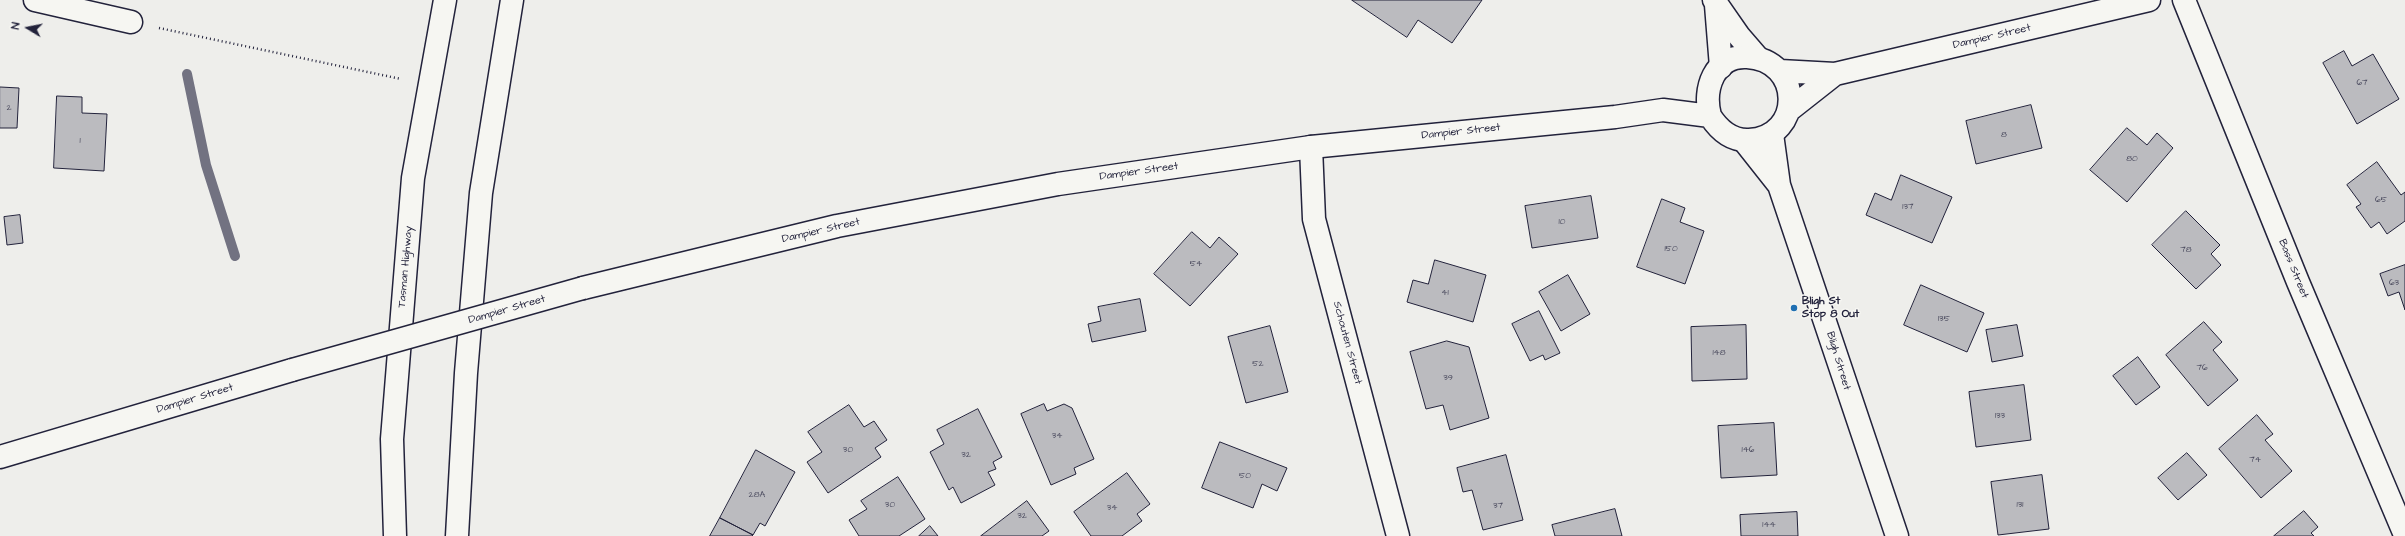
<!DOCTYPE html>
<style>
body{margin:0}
#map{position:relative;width:2405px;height:536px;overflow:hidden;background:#eeeeeb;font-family:"Architects Daughter",sans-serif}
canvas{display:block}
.north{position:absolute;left:8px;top:8px;width:40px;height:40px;-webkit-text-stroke:3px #f6f6f2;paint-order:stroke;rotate:280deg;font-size:11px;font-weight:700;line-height:16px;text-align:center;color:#22223b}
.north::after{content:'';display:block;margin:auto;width:14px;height:18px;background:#22223b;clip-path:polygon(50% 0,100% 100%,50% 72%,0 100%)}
</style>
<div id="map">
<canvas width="2405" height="536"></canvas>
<div class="north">N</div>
</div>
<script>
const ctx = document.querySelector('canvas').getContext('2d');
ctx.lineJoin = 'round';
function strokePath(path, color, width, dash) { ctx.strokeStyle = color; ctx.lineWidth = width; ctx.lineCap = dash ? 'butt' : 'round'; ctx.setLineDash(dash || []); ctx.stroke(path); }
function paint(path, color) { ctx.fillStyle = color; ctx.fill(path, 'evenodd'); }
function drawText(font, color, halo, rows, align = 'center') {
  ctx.font = font + ' "Architects Daughter",sans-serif'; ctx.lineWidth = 3; ctx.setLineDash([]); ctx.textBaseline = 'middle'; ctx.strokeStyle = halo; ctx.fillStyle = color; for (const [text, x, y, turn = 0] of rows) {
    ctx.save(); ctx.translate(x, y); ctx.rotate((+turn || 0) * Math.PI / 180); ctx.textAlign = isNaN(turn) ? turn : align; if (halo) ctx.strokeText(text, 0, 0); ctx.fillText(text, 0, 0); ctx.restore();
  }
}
const stream = new Path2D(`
 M187 74 206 165 235 256`);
const building = new Path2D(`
 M1352 0H1482L1452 43 1418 20 1407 37Z
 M2344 51 2352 66 2373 54 2399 99 2357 124 2323 63Z
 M0 87 19 88 17 128H0Z
 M57 96 82 97V113L107 114 104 171 54 168Z
 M2031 105 2042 148 1976 164 1966 121Z
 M2127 128 2147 145 2157 133 2173 148 2127 202 2090 170Z
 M2377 162 2401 195 2405 192V221L2387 234 2379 222 2371 228 2356 207 2361 204 2347 185Z
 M1901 175 1952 197 1932 243 1866 215 1875 193 1891 200Z
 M1591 196 1598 238 1532 248 1525 206Z
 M1662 199 1685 208 1680 222 1704 231 1685 284 1637 267Z
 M2186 211 2220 245 2211 254 2221 265 2196 289 2152 245Z
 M20 215 23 243 7 245 4 217Z
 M1192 232 1210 248 1219 237 1238 254 1190 306 1154 274Z
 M1435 260 1486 275 1473 322 1407 302 1413 280 1428 284Z
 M2405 265V310L2399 292 2388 296 2380 274Z
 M1568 275 1590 314 1561 331 1539 292Z
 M1921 285 1984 313 1967 352 1904 325Z
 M1140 299 1146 331 1092 342 1088 324 1101 321 1098 307Z
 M1539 311 1560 353 1545 360 1543 355 1530 361 1512 324Z
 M2204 322 2222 342 2213 350 2238 380 2208 406 2166 355Z
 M1746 325 1747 379 1692 381 1691 327Z
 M2017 325 2023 356 1992 362 1986 330Z
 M1270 326 1288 392 1246 403 1228 337Z
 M1447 341 1469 347 1489 418 1450 430 1443 405 1426 409 1410 352Z
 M2138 357 2160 387 2136 405 2113 376Z
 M2024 385 2031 440 1976 447 1969 392Z
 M1044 404 1047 411 1064 404 1072 408 1094 459 1074 468 1076 474 1051 485 1021 414Z
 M849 405 864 427 874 421 887 440 875 448 881 457 828 493 807 462 822 452 808 432Z
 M978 409 1002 457 993 462 996 469 988 472 995 485 961 503 953 487 949 490 930 452 944 444 937 430Z
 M2257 415 2273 434 2265 440 2292 471 2261 498 2219 449Z
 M1774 423 1777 475 1721 478 1718 426Z
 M1220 442 1287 468 1277 491 1262 484 1253 508 1202 488Z
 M756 450 795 472 765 526 760 523 753 535 720 518Z
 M2187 453 2207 475 2178 500 2158 478Z
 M1506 455 1523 520 1483 530 1472 490 1463 492 1457 468Z
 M1127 473 1150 504 1137 514 1142 521 1122 536H1091L1074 512Z
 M2042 475 2049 529 1998 535 1991 482Z
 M898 477 925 519 899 536H859L849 520 867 509 861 501Z
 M1027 501 1049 531 1042 536H981Z
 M1615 509 1622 536H1555L1552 525Z
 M2304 511 2318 527 2311 533 2314 536H2274Z
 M1797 512 1798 536H1741L1740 515Z
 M720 518 753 535 752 536H710Z
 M930 526 938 536H919Z`);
const path = new Path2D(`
 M159 28 401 79`);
const minor = new Path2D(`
 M35 0 131 22
 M1714 0 1739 36 1758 58
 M2184 0 2298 282 2405 535
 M1716 5 1721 67
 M1772 134 1779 185 1897 536
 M1744 141 1778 184
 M1311 147 1314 219 1398 536`);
const tertiary = new Path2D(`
 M1780 71 1835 74 2149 0
 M1788 111 1835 74
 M583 288 837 226 1058 184 1311 147 1615 117 1663 110 1710 116C1719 130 1731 141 1749 140 1804 137 1803 60 1747 57 1714 55 1703 89 1710 116
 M0 457 292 370`);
const motorway = new Path2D(`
 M395 536 392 439 413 178 445 0
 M457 536 466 373 481 193 512 0`);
const tertiaryBridge = new Path2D(`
 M292 370 583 288`);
const markers = [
 [1794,308,4,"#1f6fb2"]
];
const numberNames = [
 ["67",2362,83],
 ["2",9,108],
 ["8",2004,135],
 ["1",80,141],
 ["80",2132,159],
 ["65",2381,200],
 ["137",1908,207],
 ["10",1562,222],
 ["150",1671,249],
 ["78",2186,250],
 ["54",1196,264],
 ["63",2394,283],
 ["41",1445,293],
 ["135",1944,319],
 ["148",1719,353],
 ["52",1258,364],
 ["76",2202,368],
 ["39",1448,378],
 ["133",2000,416],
 ["34",1057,436],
 ["30",848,450],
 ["146",1748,450],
 ["32",966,455],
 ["74",2255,460],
 ["50",1245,476],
 ["28A",757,495],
 ["30",890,505],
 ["131",2020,505],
 ["37",1498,506],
 ["34",1112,508],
 ["32",1022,516],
 ["144",1769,525]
];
const streetNames = [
 ["Dampier Street",1992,37,-13],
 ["Dampier Street",1461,132,-6],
 ["Dampier Street",1139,172,-8],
 ["Dampier Street",821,231,-13],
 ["Tasman Highway",406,267,-85],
 ["Bass Street",2293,269,68],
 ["Dampier Street",507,310,-16],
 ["Schouten Street",1347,343,75],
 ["Bligh Street",1838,361,73],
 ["Dampier Street",195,399,-17]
];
const poiNames = [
 ["Bligh St",1802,302],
 ["Stop 8 Out",1802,315]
];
strokePath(stream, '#727281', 10);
paint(building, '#bbbbbf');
strokePath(building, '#22223b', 1);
strokePath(minor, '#22223b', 25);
strokePath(tertiary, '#22223b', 25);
strokePath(motorway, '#22223b', 25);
strokePath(path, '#22223b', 2.5, [1, 3]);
strokePath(minor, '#f6f6f2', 22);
strokePath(tertiary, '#f6f6f2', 22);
strokePath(motorway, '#f6f6f2', 22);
strokePath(tertiaryBridge, '#22223b', 25, []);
strokePath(tertiaryBridge, '#f6f6f2', 22);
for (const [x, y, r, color] of markers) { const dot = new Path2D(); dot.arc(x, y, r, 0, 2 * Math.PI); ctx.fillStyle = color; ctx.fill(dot); strokePath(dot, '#f6f6f2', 1.5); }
drawText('9px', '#48485c', null, numberNames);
drawText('11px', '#22223b', '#f6f6f2', streetNames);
drawText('bold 11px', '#22223b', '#f6f6f2', poiNames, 'left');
</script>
